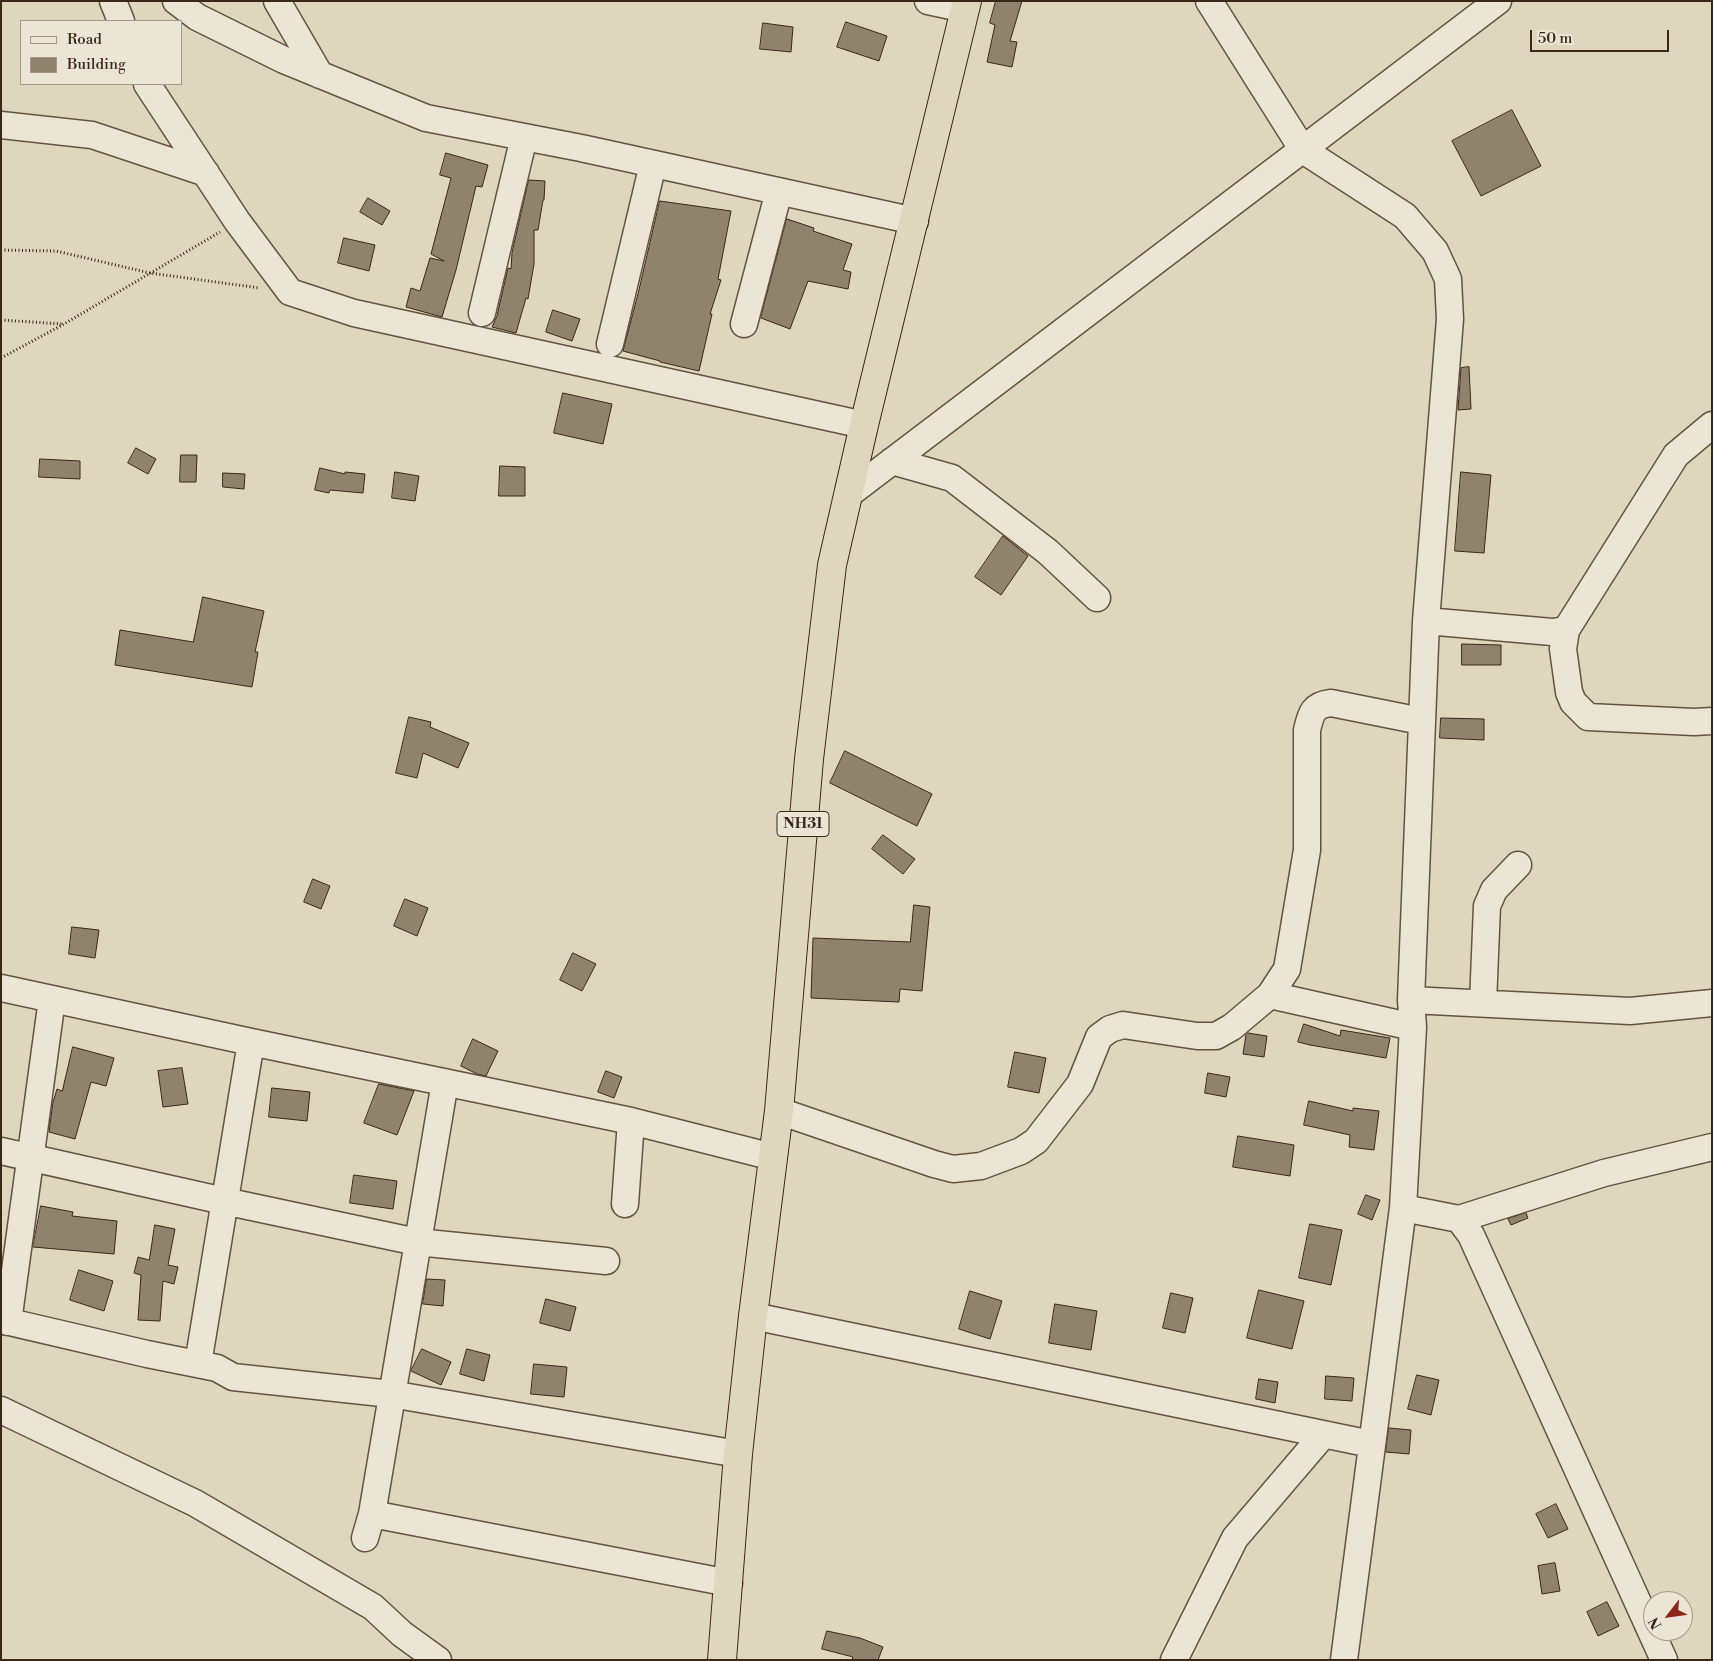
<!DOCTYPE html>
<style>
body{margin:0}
#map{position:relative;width:1713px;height:1661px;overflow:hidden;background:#dfd7bd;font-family:"Libre Bodoni",serif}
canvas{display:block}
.frame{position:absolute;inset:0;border:2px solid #3b2716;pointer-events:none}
.legend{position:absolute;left:20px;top:20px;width:162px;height:65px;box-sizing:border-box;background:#eae5d4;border:1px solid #a49988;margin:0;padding:6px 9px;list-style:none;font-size:15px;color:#3b2716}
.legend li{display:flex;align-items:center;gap:10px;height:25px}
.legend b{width:25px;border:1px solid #a49988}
.north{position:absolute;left:1643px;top:1591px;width:50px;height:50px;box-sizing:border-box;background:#eae5d4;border:1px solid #a49988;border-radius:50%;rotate:240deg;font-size:14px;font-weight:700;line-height:20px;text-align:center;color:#3b2716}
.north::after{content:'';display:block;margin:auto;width:18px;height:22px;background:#8f2418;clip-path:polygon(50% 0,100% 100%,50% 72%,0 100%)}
.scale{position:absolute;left:1530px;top:30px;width:139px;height:22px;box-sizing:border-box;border:2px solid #3b2716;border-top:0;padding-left:6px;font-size:15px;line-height:18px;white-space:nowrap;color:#3b2716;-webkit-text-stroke:4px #eae5d4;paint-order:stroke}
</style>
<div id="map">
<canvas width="1713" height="1661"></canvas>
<div class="frame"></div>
<ul class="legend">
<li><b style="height:6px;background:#eae5d4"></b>Road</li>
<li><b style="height:14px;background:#90836d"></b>Building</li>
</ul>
<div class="north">N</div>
<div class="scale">50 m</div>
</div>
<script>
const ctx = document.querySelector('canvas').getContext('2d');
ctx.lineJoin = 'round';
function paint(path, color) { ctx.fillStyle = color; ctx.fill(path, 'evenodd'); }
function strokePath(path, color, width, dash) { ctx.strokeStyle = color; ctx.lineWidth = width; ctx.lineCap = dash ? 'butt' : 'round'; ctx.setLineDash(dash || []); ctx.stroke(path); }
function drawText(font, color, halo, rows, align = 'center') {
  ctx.font = font + ' "Libre Bodoni",serif'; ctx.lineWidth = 5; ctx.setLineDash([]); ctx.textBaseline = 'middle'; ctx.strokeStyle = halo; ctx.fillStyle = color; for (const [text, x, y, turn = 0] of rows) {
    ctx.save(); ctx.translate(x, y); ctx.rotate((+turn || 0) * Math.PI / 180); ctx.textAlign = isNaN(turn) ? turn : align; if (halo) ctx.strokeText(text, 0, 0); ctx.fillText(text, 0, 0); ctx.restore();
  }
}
const building = new Path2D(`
 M996 1H1022L1010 41 1017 42 1012 67 987 62 995 25 990 23Z
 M846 22 887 36 879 61 837 47Z
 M763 23 793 27 791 52 760 49Z
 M1512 110 1541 166 1481 196 1452 141Z
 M446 153 488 165 482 187 476 186 456 270 442 317 406 307 411 288 420 291 430 258 444 261 431 254 451 178 440 175Z
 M529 180 545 181 544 200H543L538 230H534V264L528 299 526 298 516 333 492 327 497 316 508 268 511 269 512 253Z
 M368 198 390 211 382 225 360 212Z
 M660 201 731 211 718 279 721 280 710 314H712L699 371 660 362V361L623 351 638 294Z
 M787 219 814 228 813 231 852 244 843 270 851 272 848 289 808 281 790 329 761 318Z
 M344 238 375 245 369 271 338 263Z
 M553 310 580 319 572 341 546 332Z
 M1469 367 1471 409 1458 410 1461 368Z
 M563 393 612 404 603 444 554 433Z
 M136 448 156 459 148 474 128 463Z
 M181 455H197L196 482H180Z
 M40 459 80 461V479L39 477Z
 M500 466 525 467V496H499Z
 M320 468 345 474V472L365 474 363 493 330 490 329 493 315 490Z
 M395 472 419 476 415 501 392 498Z
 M1461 472 1491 475 1484 553 1455 551Z
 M223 473 245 474 244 489 223 487Z
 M1003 536 1028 556 1001 595 975 577Z
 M203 597 264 611 255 652H258L252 687 115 665 120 630 193 642Z
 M1462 644 1501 645V665H1462Z
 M409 717 431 722 430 727 469 743 458 768 423 753 417 778 396 773Z
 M1441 718 1484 719V740L1440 738Z
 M845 751 932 794 917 826 830 783Z
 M883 835 915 859 903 874 872 849Z
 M313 879 330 886 321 909 304 902Z
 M405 899 428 908 417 936 394 926Z
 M914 905 930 907 922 991 900 989 899 1002 811 998 813 938 910 942Z
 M72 927 99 930 95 958 69 954Z
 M573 953 596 964 582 991 560 980Z
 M1304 1024 1340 1036 1341 1030 1390 1038 1386 1058 1310 1045 1298 1042Z
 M1248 1033 1267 1036 1264 1057 1243 1054 1246 1035Z
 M473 1039 498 1051 486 1076 477 1074 461 1066Z
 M73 1047 114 1058 106 1086 91 1082 75 1139 49 1132 53 1102 57 1089 62 1091Z
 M1015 1052 1046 1058 1039 1093 1008 1087Z
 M182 1068 188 1104 163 1107 158 1071Z
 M606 1071 622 1077 614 1098 598 1092Z
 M1208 1073 1230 1077 1226 1097 1205 1093Z
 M379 1084 414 1091 397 1135 364 1123Z
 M272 1088 310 1092 307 1121 269 1117Z
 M1309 1101 1353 1111V1108L1379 1111 1374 1150 1349 1147 1350 1135 1304 1125Z
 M1238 1136 1294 1145 1290 1176 1233 1167Z
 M354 1175 397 1181 393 1209 350 1203Z
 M1366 1195 1380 1200 1372 1220 1358 1214Z
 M41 1206 73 1212 72 1216 117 1221 114 1254 33 1247Z
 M1526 1213 1528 1218 1511 1225 1508 1219Z
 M1310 1224 1342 1230 1331 1285 1299 1278Z
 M155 1225 175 1229 168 1265 178 1267 174 1284 163 1281 160 1321 138 1320 141 1275 134 1273 138 1257 149 1260Z
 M79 1270 113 1281 104 1311 70 1300Z
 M427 1279 445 1280 443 1306 423 1304Z
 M1259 1290 1304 1301 1292 1349 1247 1338Z
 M970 1291 1002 1301 990 1339 959 1329Z
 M1171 1293 1193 1298 1185 1333 1163 1328Z
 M546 1299 576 1307 570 1331 540 1323Z
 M1055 1304 1097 1311 1091 1350 1049 1343Z
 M422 1349 451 1362 441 1385 411 1371Z
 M467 1349 490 1355 484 1381 460 1374Z
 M534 1364 567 1367 564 1397 531 1394Z
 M1417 1375 1439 1380 1431 1415 1408 1409Z
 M1326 1376 1354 1378 1352 1401 1325 1399Z
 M1259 1379 1278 1382 1275 1403 1256 1399Z
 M1389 1428 1411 1430 1409 1454 1386 1452Z
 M1556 1504 1568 1529 1548 1538 1536 1514Z
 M1555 1563 1560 1591 1542 1594 1538 1566Z
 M1607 1602 1619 1626 1598 1636 1587 1612Z
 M827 1631 860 1638 883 1647 878 1660H852L853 1657 822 1649Z`);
const path = new Path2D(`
 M1 250 56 251 150 273 260 288
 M1 320 63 324
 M1 358 64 324 220 232`);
const minor = new Path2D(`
 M113 1 121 21
 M176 1 197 17 284 60 426 118 581 148 915 221
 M277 1 320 75
 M928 1 965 9
 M1209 1 1303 150 1405 216 1435 251 1448 279 1450 319 1426 621 1411 1000 1413 1027 1403 1208 1344 1660
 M147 84 237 221 290 292 354 313 864 425
 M1 125 92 135 206 173
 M482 313 524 137
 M744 324 779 191
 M610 344 653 164
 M892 461 952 478 1048 552 1097 598
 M849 494 1498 1
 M1426 621 1552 632 1566 630 1563 649 1569 692 1573 702 1588 717 1694 722 1712 721
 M1566 630 1676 455 1712 425
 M1 988 251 1042 631 1121 773 1157
 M1270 995 1413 1027
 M1411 1000 1630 1011 1712 1003
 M1483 1003 1487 906 1494 890 1518 865
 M779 1111 934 1164 953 1169 981 1166 1021 1151 1036 1141 1080 1084 1099 1037 1110 1029 1123 1025 1197 1036H1216L1232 1027 1270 995 1287 969 1307 850V730C1311 713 1313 705 1331 703L1421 721
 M1 1151 224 1201 417 1242 606 1261
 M625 1204 631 1121
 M1403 1208 1459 1219 1471 1235 1664 1660
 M1459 1219 1604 1173 1712 1147
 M753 1316 1371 1444
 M1 1320 147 1354 217 1368 233 1377 391 1394 738 1454
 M8 1322 52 999
 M198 1364 251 1042
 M1 1410 195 1503 373 1607 402 1634 438 1660
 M372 1514 729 1583
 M365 1538 372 1514 445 1082
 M1174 1660 1235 1538 1323 1435`);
const highway = new Path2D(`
 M722 1660 738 1454 753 1316 779 1111 809 759 832 565 864 425 967 1`);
const shields = [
 [803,824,52]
];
const shieldNames = [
 ["NH31",803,824]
];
paint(building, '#90836d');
strokePath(building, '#3b2716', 1);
strokePath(minor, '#645340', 29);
strokePath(highway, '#3b2716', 30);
strokePath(path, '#3b2716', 3, [1, 2.5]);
strokePath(minor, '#eae5d4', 26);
strokePath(highway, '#dfd7bd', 28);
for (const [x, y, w] of shields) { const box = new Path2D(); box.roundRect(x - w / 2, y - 12.5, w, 25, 4); ctx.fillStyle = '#eae5d4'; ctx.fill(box); strokePath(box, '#3b2716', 1); }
drawText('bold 15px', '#3b2716', null, shieldNames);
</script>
